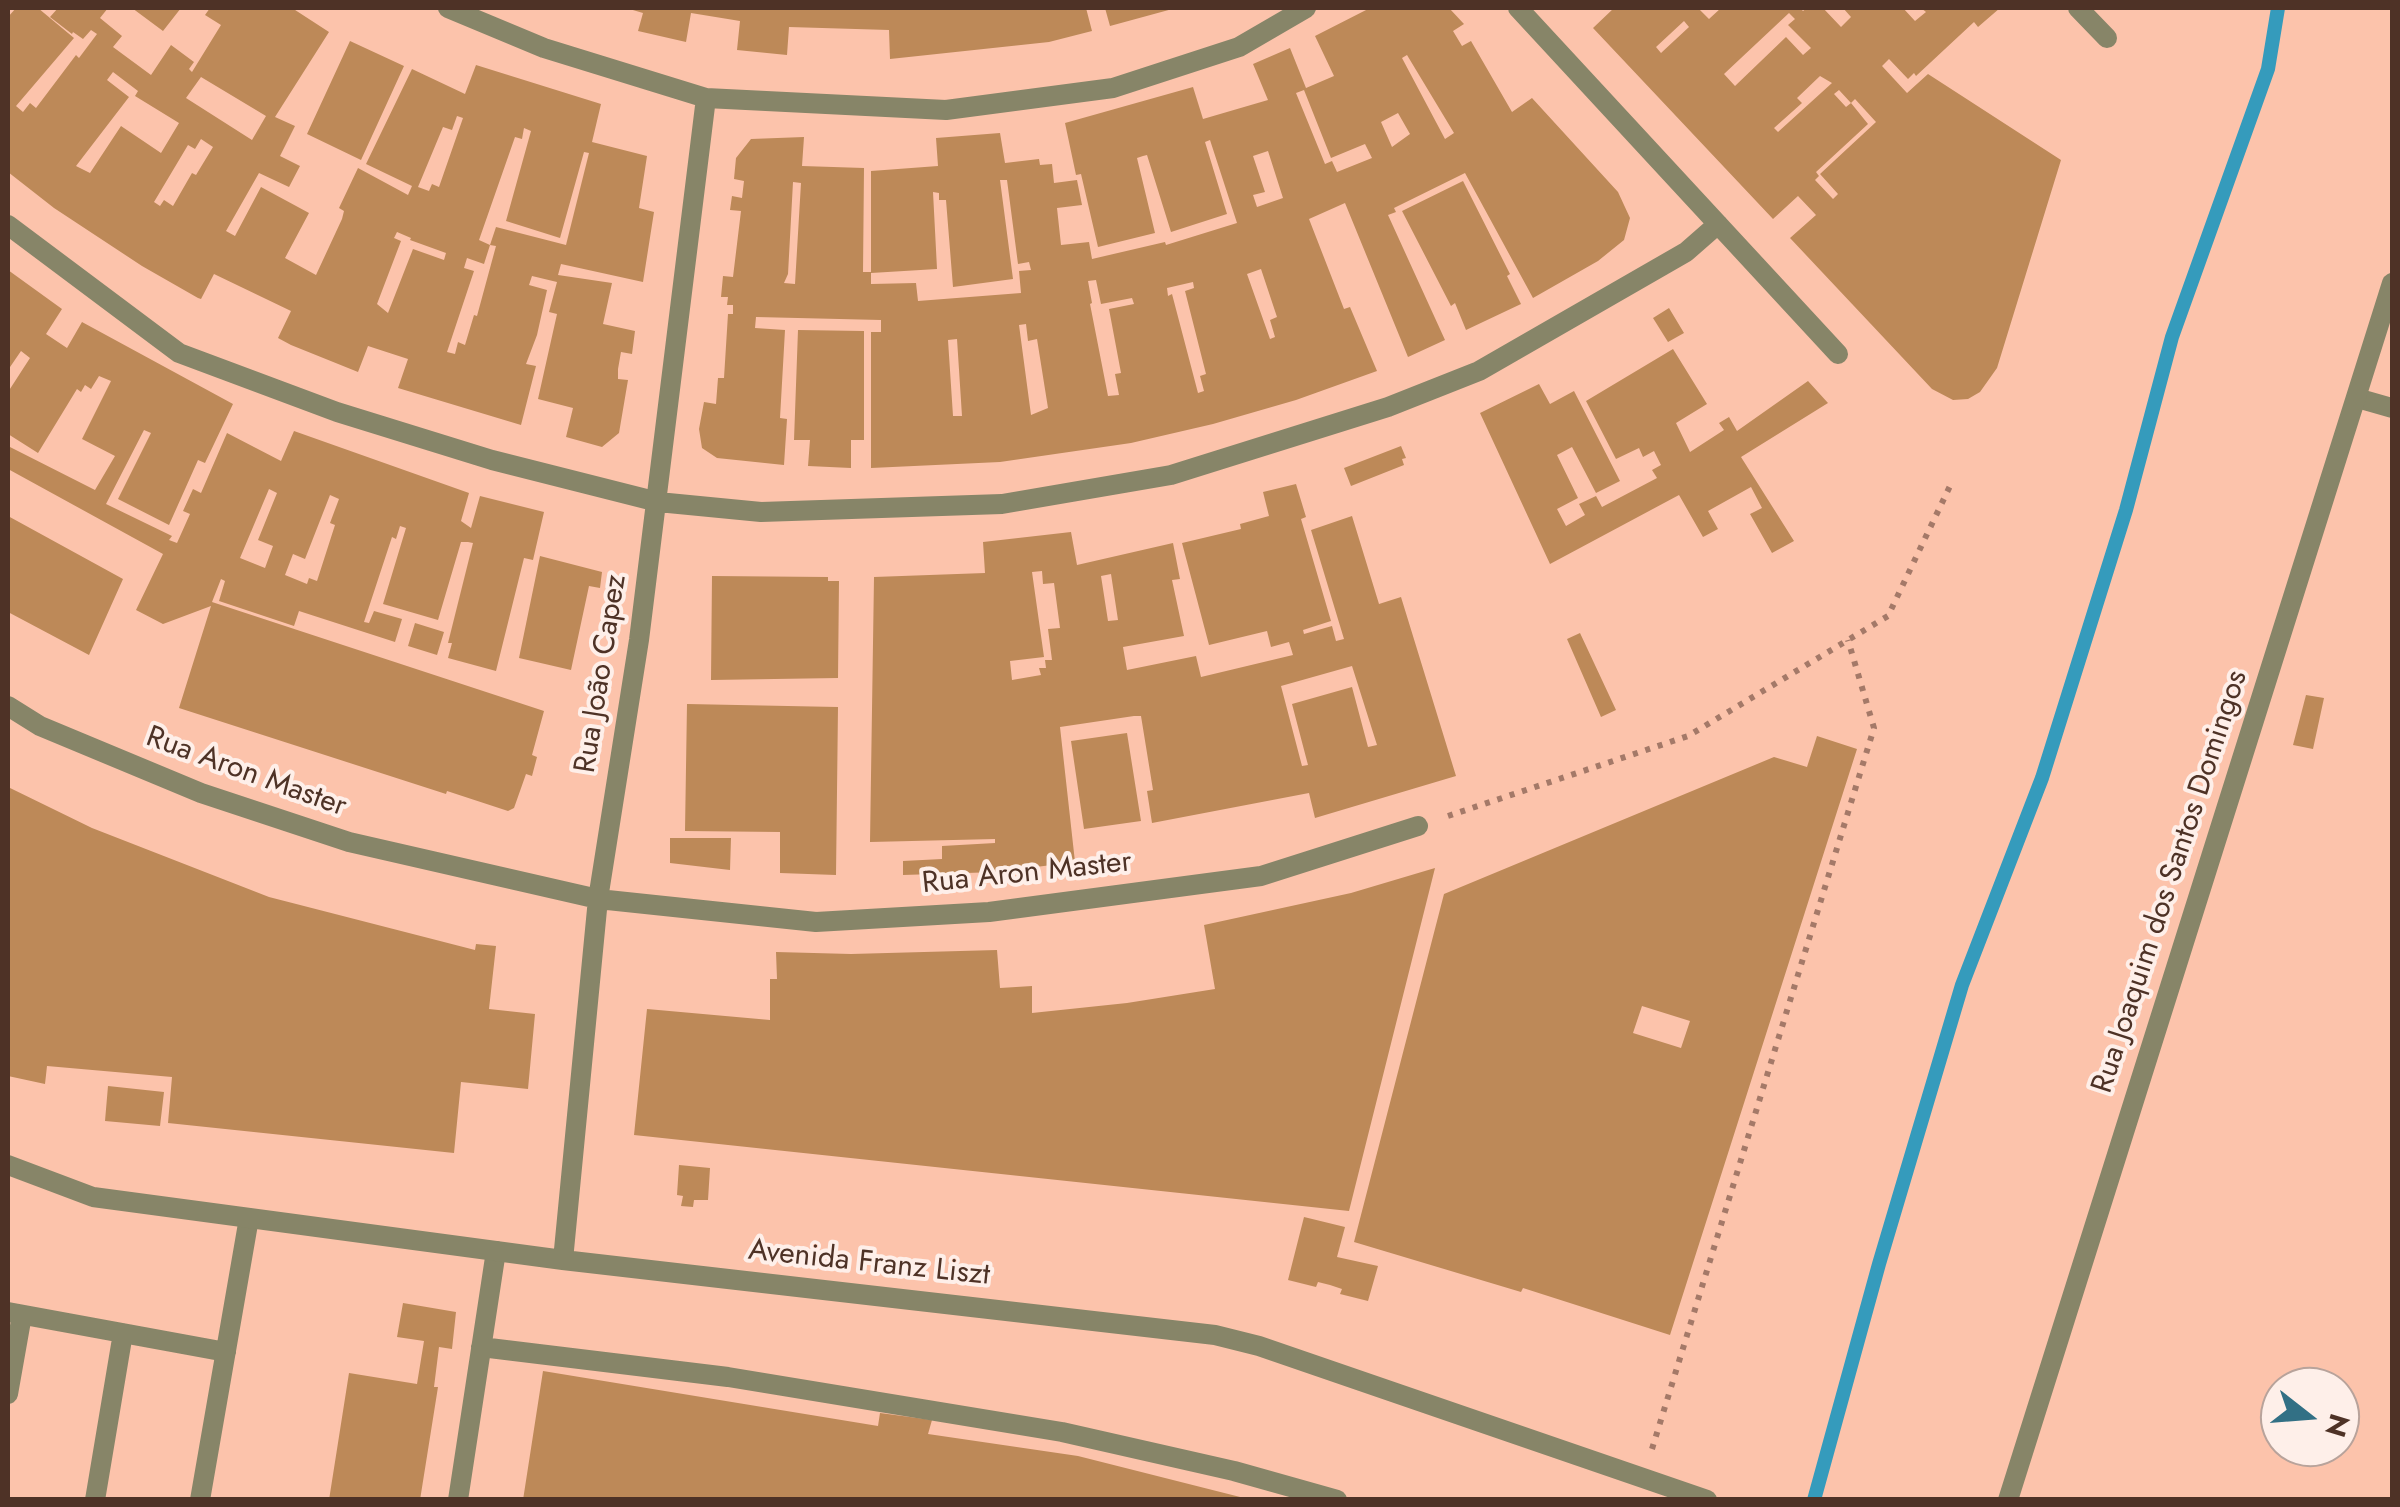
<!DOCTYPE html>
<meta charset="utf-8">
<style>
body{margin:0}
#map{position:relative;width:2400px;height:1507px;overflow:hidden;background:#fcc3ab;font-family:Jost,sans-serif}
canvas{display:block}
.frame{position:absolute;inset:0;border:10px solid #4e3226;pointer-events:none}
.north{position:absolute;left:2260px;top:1367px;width:100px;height:100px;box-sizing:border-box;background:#feefe9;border:2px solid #b8a39b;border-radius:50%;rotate:107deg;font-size:28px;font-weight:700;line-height:40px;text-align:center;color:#4e3226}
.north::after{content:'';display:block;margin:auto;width:35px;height:45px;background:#327085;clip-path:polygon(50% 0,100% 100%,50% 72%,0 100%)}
</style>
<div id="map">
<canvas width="2400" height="1507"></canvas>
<div class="frame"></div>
<div class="north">N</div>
</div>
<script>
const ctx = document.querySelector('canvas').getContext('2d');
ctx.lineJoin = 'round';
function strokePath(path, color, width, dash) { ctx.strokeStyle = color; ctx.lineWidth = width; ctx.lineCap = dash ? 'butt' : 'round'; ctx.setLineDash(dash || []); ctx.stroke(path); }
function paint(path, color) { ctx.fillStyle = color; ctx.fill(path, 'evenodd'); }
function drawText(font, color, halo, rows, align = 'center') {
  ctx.font = font + ' Jost,sans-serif'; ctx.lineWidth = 8; ctx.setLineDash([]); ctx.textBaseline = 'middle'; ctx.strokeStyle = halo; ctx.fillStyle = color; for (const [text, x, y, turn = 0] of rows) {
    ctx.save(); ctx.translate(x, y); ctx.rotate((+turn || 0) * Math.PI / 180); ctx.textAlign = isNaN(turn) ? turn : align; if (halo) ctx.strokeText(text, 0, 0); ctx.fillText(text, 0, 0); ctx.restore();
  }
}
const stream = new Path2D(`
 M1814 1500 1879 1264 1962 985 2042 778 2126 510 2172 337 2268 69 2278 8`);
const building = new Path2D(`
 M16 8H38L74 38 16 106 23 112 30 103 36 108 76 55 79 58 97 34 91 30 83 39 73 32 72 34 50 17 58 8H108L100 18 122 36 113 47 151 75 171 45 194 62 189 69 192 72 221 25 205 15 210 8H292L329 32 275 117 295 126 280 156 300 166 289 187 259 173 226 231 235 236 261 187 309 213 285 258 316 275 342 219 344 211 339 208 358 168 408 195 412 186 366 164 412 69 465 94 476 65 601 104 592 142 647 156 639 208 654 212 643 282 561 264 558 275 612 283 603 324 635 331 632 354 621 352 618 369V379L628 380 619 433 602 447 566 437 573 408 538 399 557 314 549 312 557 282 532 276 529 285 547 290 537 335 526 364 536 366 521 425 398 388 408 359 368 346 358 372 291 345 278 338 291 311 214 274 201 299 198 298 142 266 54 208 8 172V17ZM113 72 138 91 135 96 179 123 161 153 121 126 90 173 76 166 129 97 107 80ZM201 77 266 116 252 140 186 98ZM457 116 463 118 439 187 432 184 429 191 418 187 443 127 452 130ZM524 128 531 131 506 221 560 238 584 152 589 153 566 245 496 227 490 245 496 246 477 316 474 315 465 345 458 342 455 354 447 352 474 271 464 268 467 258 484 264 490 245 479 240 515 137 522 139ZM201 139 213 147 196 175 192 173 173 206 164 200 160 206 154 202 188 145 195 149ZM397 232 411 238 410 240 446 253 444 260 413 249 388 313 377 304 401 241 394 238Z
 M132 8H181L163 31Z
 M626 8H1086L1092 31 1049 42 890 59 889 30 789 27 787 55 737 50 740 21 691 13 686 42 638 31 643 13Z
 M1105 8H1176L1110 26Z
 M1370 8H1449L1464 24 1453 31 1462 46 1471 41 1512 112 1532 98 1618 192 1630 218 1624 240 1598 261 1533 298 1465 173 1394 208 1396 212 1388 215 1445 340 1408 357 1345 203 1309 219 1344 309 1350 307 1377 371 1296 400 1213 424 1131 443 1000 462 871 468V332H881V320L756 317 755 328 785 330 780 418 787 419 784 465 717 458 702 448 699 429 704 402 716 404 718 378H724L728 314H733V305H727L728 297H721L723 276 733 277 741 211 730 210 732 196 742 198 744 181 734 179 736 158 751 139 804 137 802 166 864 168 863 272H871V171L938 166 936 138 1000 133 1005 163 1039 159 1040 165 1052 164 1054 183 1077 180 1082 205 1057 208 1061 245 1089 242 1092 259 1165 242 1166 245 1237 223 1210 140 1205 142 1227 214 1171 232 1147 155 1143 156 1137 158 1155 233 1098 247 1081 174 1076 175 1065 123 1193 87 1203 119 1268 100 1253 64 1290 48 1306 88 1334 76 1315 36ZM1407 55 1454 133 1445 139 1402 58ZM1304 90 1331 158 1365 144 1372 158 1337 172 1332 161 1325 164 1296 93ZM1398 113 1410 134 1392 147 1381 122ZM1268 151 1283 198 1257 207 1253 195 1265 192 1253 156ZM1000 180H1007L1018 264 1029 262 1031 270 1019 271 1021 293 918 301 916 283 871 284V273L937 269 933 192 939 193V200H946L953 287 1013 279ZM793 182 801 183 795 284 784 283 788 274ZM1261 269 1277 317 1270 320 1275 337 1270 339 1247 274ZM1096 280 1101 304 1132 298 1134 304 1109 309 1121 373 1115 374 1119 395 1108 396 1090 304 1092 303 1088 281ZM1193 282 1194 288 1185 291 1206 374 1200 376 1204 391 1198 393 1172 294 1168 296 1167 288ZM1026 324 1028 341 1037 339 1048 408 1031 415 1019 325ZM957 339 962 416H953L948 340Z
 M1614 8H1698L1709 19 1721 8H1800L1803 11 1807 8H1823L1841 27 1851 17 1843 8H1903L1915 21 1926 12 1921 8H2000L1978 27 1974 22 1916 76 1914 73 1908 79 1889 59 1882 66 1907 93 1928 74 2061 160 1997 368 1980 392 1968 399 1953 400 1932 389 1790 238 1816 215 1798 196 1773 219 1593 28ZM1789 13 1795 19 1788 25 1811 48 1803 55 1786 37 1735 86 1724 74ZM1684 21 1689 27 1661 53 1656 47ZM1820 76 1832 83 1778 132 1774 128 1802 103 1797 98ZM1839 90 1851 103 1855 99 1876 122 1820 174 1838 194 1833 199 1815 180 1819 176 1816 172 1868 124 1851 103 1846 107 1834 94Z
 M350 41 404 66 361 160 307 134Z
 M1463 181 1510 274 1507 276 1521 304 1466 330 1455 303 1451 306 1402 211Z
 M8 270 62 309 46 334 67 348 82 322 233 404 205 463 198 460 169 525 118 499 151 433 144 430 106 504 172 536 169 540 177 543 190 514 183 511 193 489 201 493 227 433 281 461 294 431 469 493 461 521 471 528 480 496 544 512 533 560 524 558 496 671 448 658 452 643H448L473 543 468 542H461L438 620 383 604 406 528 400 526 396 539 392 537 364 622 369 623 374 611 402 619 395 642 299 611 294 626 219 601 225 581 221 579 212 602 544 711 532 755 537 757 532 776 526 774 514 808 508 811 447 791 446 794 179 708 211 606 163 624 136 610 163 554 8 469V446L95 490 115 456 82 439 111 381 99 376 91 389 85 385 81 392 77 389 38 453 8 434V392L30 358 21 351 8 370ZM269 489 277 493 258 540 273 546 265 568 240 558ZM330 495 339 499 330 523 335 525 317 581 309 578 307 584 285 575 293 554 305 559Z
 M1669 308 1684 333 1668 342 1653 318Z
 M798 330 864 331V440H851V468L808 466 810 440H794Z
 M1673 349 1707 404 1676 423 1690 452 1724 430 1719 423 1729 417 1737 431 1808 381 1828 403 1741 457 1794 541 1772 553 1750 514 1762 508 1751 487 1708 511 1718 529 1703 537 1679 495 1550 564 1480 413 1539 384 1550 404 1574 391 1620 481 1596 493 1572 447 1557 455 1578 498 1557 509 1566 526 1585 515 1579 504 1596 496 1602 507 1657 478 1652 470 1661 465 1654 451 1643 457 1639 448 1616 459 1586 401Z
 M1401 446 1406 458 1402 459 1404 465 1351 486 1344 468Z
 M1296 484 1306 517 1301 519 1331 621 1303 630 1304 634 1332 626 1336 641 1344 639 1311 530 1352 516 1379 604 1401 597 1456 776 1315 818 1309 793 1152 823 1147 791 1153 790 1141 716H1134L1060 727 1075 862 997 872 903 875V861L942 859V846L995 843V839L870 842 874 577 985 573 983 542 1071 532 1077 565 1173 543 1180 579 1172 580 1184 636 1123 647 1127 670 1196 656 1201 677 1293 655 1289 642 1271 647 1267 631 1209 645 1182 543 1241 529 1240 524 1269 516 1263 492ZM1042 571 1043 584 1054 583 1060 628 1048 629 1052 660H1045L1046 668H1039L1041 675 1012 680 1010 661 1044 657 1032 572ZM1111 574 1118 620 1108 621 1101 576ZM1352 666 1377 745 1368 747 1352 687 1292 704 1308 765 1302 766 1281 686Z
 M8 516 123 579 89 655 8 612Z
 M540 556 602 572 600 588 589 586 571 670 519 658Z
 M712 576 828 577V581H839L838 678 711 680Z
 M415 623 444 632 437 655 408 646Z
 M1580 633 1616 710 1601 717 1567 639Z
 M2306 695 2324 698 2313 749 2293 745Z
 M687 704 838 707 836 875 780 873V832L685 831Z
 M1127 733 1141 821 1084 829 1071 741Z
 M1817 736 1857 749 1670 1335 1523 1288 1521 1292 1354 1242 1444 894 1774 757 1807 767ZM1642 1006 1690 1021 1681 1048 1633 1033Z
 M8 787 92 828 269 897 475 950 476 944 496 946 489 1009 535 1014 528 1089 461 1082 454 1153 168 1123 172 1077 47 1066 45 1084 8 1076Z
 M670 838H731L730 870 670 863Z
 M1435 868 1349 1211 634 1135 647 1009 770 1020V979H777L776 952 851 954 997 950 1000 988 1032 986V1013L1127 1003 1215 989 1204 925 1351 893Z
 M108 1086 164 1092 160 1126 105 1121Z
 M679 1165 710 1168 708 1200H694L693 1207 681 1206 683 1196 677 1195Z
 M1304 1217 1345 1227 1337 1257 1378 1266 1368 1301 1340 1294 1342 1289 1330 1285 1318 1282 1316 1287 1288 1280Z
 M403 1303 456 1312 452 1349 439 1347 434 1387H438L420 1500H329L349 1373 417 1384 424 1341 397 1337Z
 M543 1371 878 1426 880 1413 932 1420 928 1434 1078 1456 1252 1500H523Z`);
const path = new Path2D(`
 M1448 816 1688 736 1888 616 1950 486
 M1652 1449 1874 728 1848 640`);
const lane = new Path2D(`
 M2357 398 2392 408
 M8 1312 226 1352
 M481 1347 728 1377 1062 1432 1234 1471 1337 1500
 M8 1394 22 1315
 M95 1500 123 1333
 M200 1500 249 1218
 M458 1500 496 1251`);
const street = new Path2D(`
 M448 8 544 48 706 98 946 110 1113 88 1239 47 1306 8
 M1518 8 1838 354
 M2078 8 2107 38
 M8 225 179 353 337 412 492 460 658 502 761 512 1002 504 1171 475 1388 407 1479 371 1686 252 1718 224
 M8 706 40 726 201 793 349 842 598 899 816 922 989 912 1261 876 1418 826
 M8 1165 93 1197 563 1260 1215 1335 1259 1346 1707 1500
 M563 1260 598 899 639 640 706 98
 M2008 1500 2392 283`);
const streetNames = [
 ["Rua João Capez",602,674,-81],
 ["Rua Aron Master",246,773,20],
 ["Rua Aron Master",1027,874,-6],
 ["Rua Joaquim dos Santos Domingos",2171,882,-72],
 ["Avenida Franz Liszt",869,1264,6]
];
strokePath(stream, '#359bbc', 14);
paint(building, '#bd8958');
strokePath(path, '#a47968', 6, [5, 8]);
strokePath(lane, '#878568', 20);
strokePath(street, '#878568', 20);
drawText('30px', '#4e3226', '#feefe9', streetNames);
</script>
